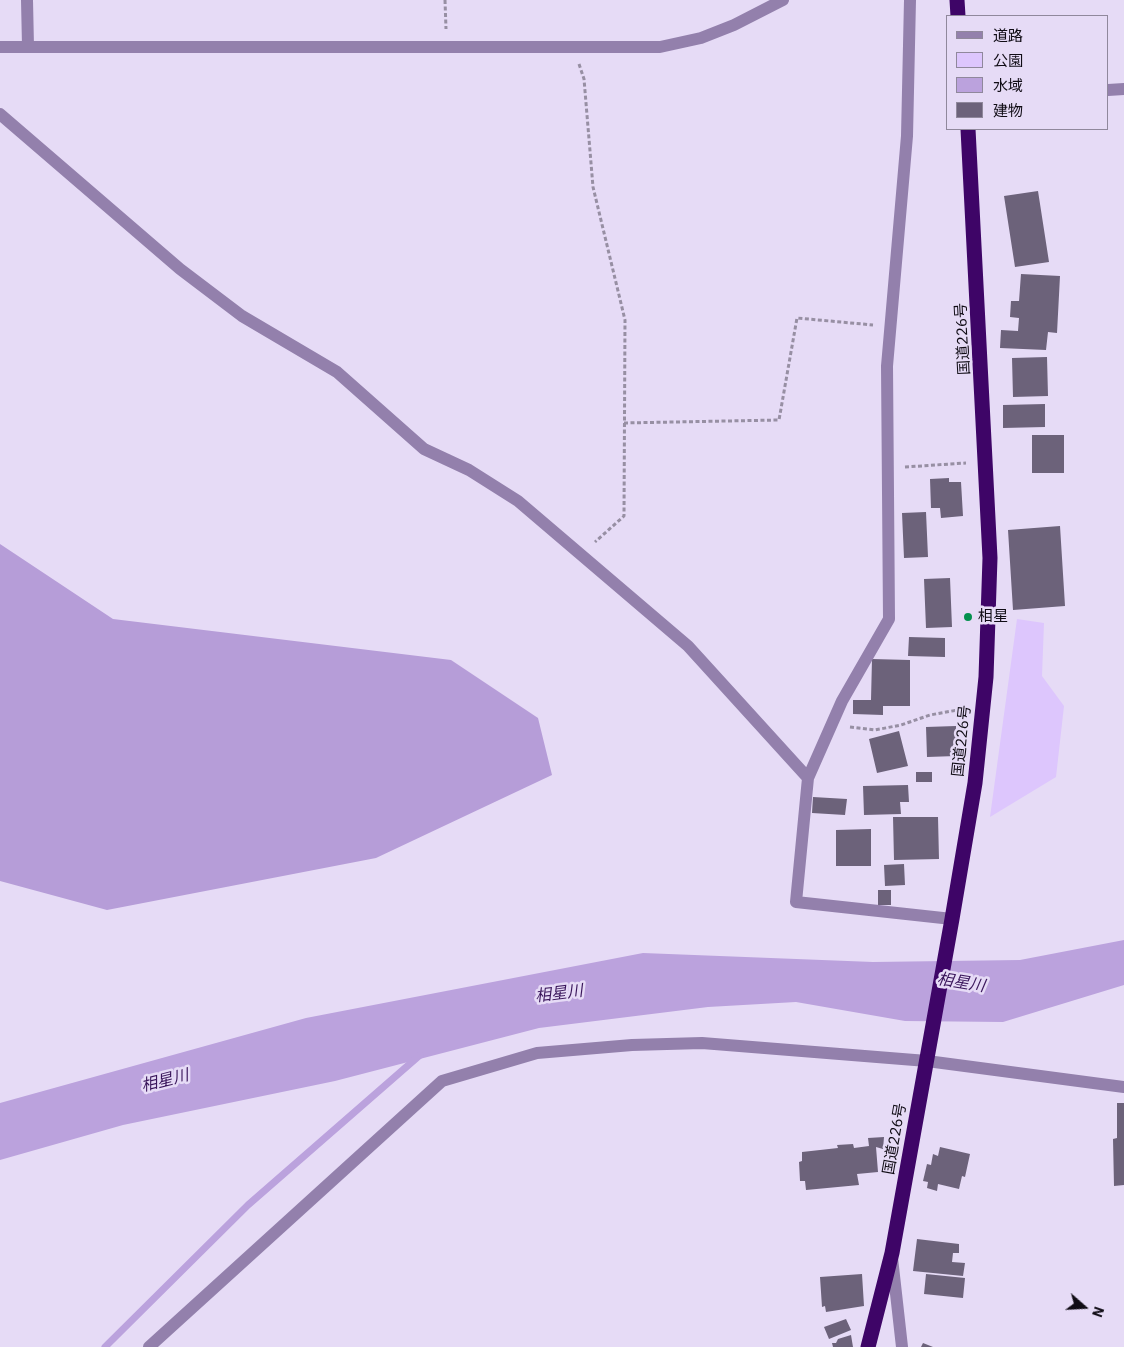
<!DOCTYPE html>
<meta charset="utf-8">
<style>
body{margin:0}
#map{position:relative;width:1124px;height:1347px;overflow:hidden;background:#e6dbf6;font-family:"IBM Plex Sans","Noto Sans JP",sans-serif}
canvas{display:block}
.legend{position:absolute;left:946px;top:15px;width:162px;height:115px;box-sizing:border-box;background:#e6dbf6;border:1px solid #90889c;margin:0;padding:6px 9px;list-style:none;font-size:15px;color:#100c15}
.legend li{display:flex;align-items:center;gap:10px;height:25px}
.legend b{width:25px;border:1px solid #90889c}
.north{position:absolute;left:1059px;top:1282px;width:50px;height:50px;-webkit-text-stroke:4px #e6dbf6;paint-order:stroke;rotate:109deg;font-size:14px;font-weight:700;line-height:20px;text-align:center;color:#100c15}
.north::after{content:'';display:block;margin:auto;width:18px;height:22px;background:#100c15;clip-path:polygon(50% 0,100% 100%,50% 72%,0 100%)}
</style>
<div id="map">
<canvas width="1124" height="1347"></canvas>
<ul class="legend">
<li><b style="height:6px;background:#9380ac"></b>道路</li>
<li><b style="height:14px;background:#ddc6fd"></b>公園</li>
<li><b style="height:14px;background:#bba2dd"></b>水域</li>
<li><b style="height:14px;background:#6c627a"></b>建物</li>
</ul>
<div class="north">N</div>
</div>
<script>
const ctx = document.querySelector('canvas').getContext('2d');
ctx.lineJoin = 'round';
function paint(path, color) { ctx.fillStyle = color; ctx.fill(path, 'evenodd'); }
function strokePath(path, color, width, dash) { ctx.strokeStyle = color; ctx.lineWidth = width; ctx.lineCap = dash ? 'butt' : 'round'; ctx.setLineDash(dash || []); ctx.stroke(path); }
function drawText(font, color, halo, rows, align = 'center') {
  ctx.font = font + ' "IBM Plex Sans","Noto Sans JP",sans-serif'; ctx.lineWidth = 5; ctx.setLineDash([]); ctx.textBaseline = 'middle'; ctx.strokeStyle = halo; ctx.fillStyle = color; for (const [text, x, y, turn = 0] of rows) {
    ctx.save(); ctx.translate(x, y); ctx.rotate((+turn || 0) * Math.PI / 180); ctx.textAlign = isNaN(turn) ? turn : align; if (halo) ctx.strokeText(text, 0, 0); ctx.fillText(text, 0, 0); ctx.restore();
  }
}
const green = new Path2D(`
 M1017 619 1044 623 1042 676 1064 706 1056 777 990 817Z`);
const forest = new Path2D(`
 M0 544 113 619 451 660 538 718 552 775 376 858 107 910 0 881Z`);
const water = new Path2D(`
 M1124 940V985L1003 1022 905 1021 796 1002 708 1007 539 1028 335 1081 123 1125 0 1160V1103L306 1018 643 953 873 962 1020 960Z`);
const stream = new Path2D(`
 M105 1347 248 1205 420 1055`);
const building = new Path2D(`
 M1038 191 1049 262 1015 267 1004 196Z
 M1021 274 1060 276 1057 333 1048 332 1046 350 1000 348 1001 330 1018 331 1019 318 1010 317 1011 301H1019Z
 M1047 357 1048 396 1013 397 1012 358Z
 M1045 404V427L1003 428V405Z
 M1032 435H1064V473H1032Z
 M949 478V482H961L963 516 941 518 940 508H931L930 479Z
 M926 512 928 557 904 558 902 513Z
 M1060 526 1065 606 1013 610 1008 530Z
 M950 578 952 627 926 628 924 579Z
 M909 637 945 638V657L908 656Z
 M872 659 910 660V706H883V715L853 714V700H871Z
 M956 726V756L927 757 926 727Z
 M899 731 908 766 877 773 869 739Z
 M916 772H932V782H916Z
 M908 785 909 802H900L901 814 864 815 863 786Z
 M813 797 847 799 845 815 812 813Z
 M893 817H938L939 859 894 860Z
 M871 829V866H836V830Z
 M904 864 905 885 885 886 884 865Z
 M878 890H891V905H878Z
 M1117 1103H1124V1185L1114 1186 1113 1139 1117 1138Z
 M884 1137 883 1149 876 1147 878 1172 857 1174 859 1185 806 1190 805 1181H800L799 1162 802 1161V1152L838 1148 837 1145 853 1144 854 1148 869 1146 868 1138Z
 M940 1147 970 1154 965 1177 962 1176 959 1189 938 1184 937 1191 927 1188 928 1182 923 1181 927 1164 931 1165 933 1154 938 1156Z
 M917 1239 959 1244V1253H953L952 1262 965 1263 963 1276 913 1271Z
 M862 1274 864 1306 826 1312 825 1306 822 1307 820 1277Z
 M926 1274 965 1278 963 1298 924 1294Z
 M846 1319 851 1330 829 1339 824 1327Z
 M851 1335 853 1347H833L832 1343H836L838 1339Z
 M923 1343 933 1347H921Z`);
const path = new Path2D(`
 M445 0 446 29
 M579 64 584 79 593 187 625 320 624 516 595 542
 M624 423 779 420 797 318 873 325
 M905 467 966 463
 M850 727 875 730 901 725 930 715 963 709`);
const minor = new Path2D(`
 M27 0 28 46
 M0 47H660L701 38 734 25 783 0
 M1108 90 1124 89
 M0 114 180 269 242 316 337 372 424 449 469 470 518 501 688 646 808 778 796 902 952 919
 M808 778 842 701 889 619 887 366 907 136 910 0
 M892 1258 902 1347
 M149 1347 442 1081 537 1053 632 1045 702 1043 927 1061 1124 1087`);
const highway = new Path2D(`
 M957 0 958 16
 M868 1347 892 1253 952 919 975 783 986 677 990 558 968 129`);
const markers = [
 [968,617,5,"#04904e"]
];
const streetNames = [
 ["国道226号",963,339,-93],
 ["国道226号",962,741,-84],
 ["国道226号",895,1139,-80]
];
const poiNames = [
 ["相星",978,617]
];
const waterNames = [
 ["相星川",961,983,9],
 ["相星川",559,994,-7],
 ["相星川",165,1081,-14]
];
paint(green, '#ddc6fd');
paint(forest, '#b69dd8');
paint(water, '#bba2dd');
strokePath(stream, '#bba2dd', 7);
paint(building, '#6c627a');
strokePath(path, '#978fa3', 3, [4, 2.5]);
strokePath(minor, '#9380ac', 12);
strokePath(highway, '#3e0567', 15);
for (const [x, y, r, color] of markers) { const dot = new Path2D(); dot.arc(x, y, r, 0, 2 * Math.PI); ctx.fillStyle = color; ctx.fill(dot); strokePath(dot, '#e6dbf6', 2); }
drawText('15px', '#100c15', '#e6dbf6', streetNames);
drawText('15px', '#100c15', '#e6dbf6', poiNames, 'left');
drawText('italic 16px', '#3a165b', '#e6dbf6', waterNames);
</script>
